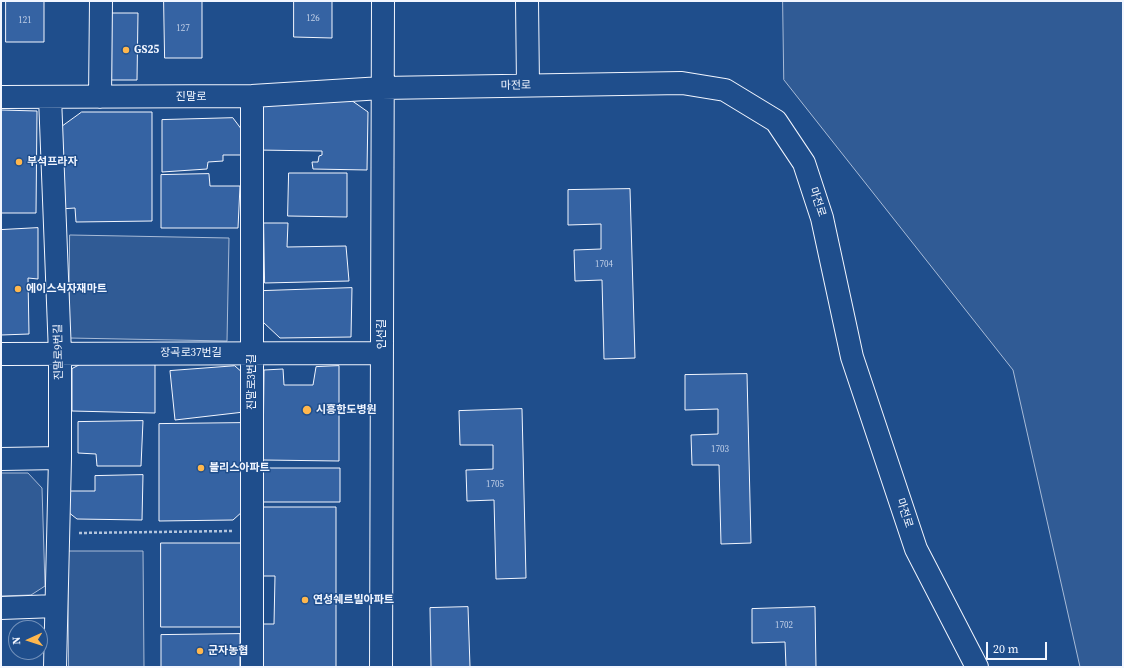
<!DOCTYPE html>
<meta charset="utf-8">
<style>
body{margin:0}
#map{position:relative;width:1124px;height:668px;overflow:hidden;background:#1f4e8c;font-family:"Source Serif 4",serif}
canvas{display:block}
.frame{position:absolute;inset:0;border:2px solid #f2f6ff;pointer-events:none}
.north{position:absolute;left:8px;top:620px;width:40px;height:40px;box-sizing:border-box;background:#1f4e8c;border:1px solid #7391ba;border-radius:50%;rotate:267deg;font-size:11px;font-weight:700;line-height:16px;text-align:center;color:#f2f6ff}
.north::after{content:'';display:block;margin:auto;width:14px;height:18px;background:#ffb74d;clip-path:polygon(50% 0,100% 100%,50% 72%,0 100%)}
.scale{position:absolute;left:986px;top:642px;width:61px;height:18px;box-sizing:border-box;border:2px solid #f2f6ff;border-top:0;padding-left:5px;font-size:12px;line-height:14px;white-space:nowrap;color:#f2f6ff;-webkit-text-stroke:3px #1f4e8c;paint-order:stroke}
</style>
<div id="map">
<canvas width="1124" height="668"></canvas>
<div class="frame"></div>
<div class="north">N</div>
<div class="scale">20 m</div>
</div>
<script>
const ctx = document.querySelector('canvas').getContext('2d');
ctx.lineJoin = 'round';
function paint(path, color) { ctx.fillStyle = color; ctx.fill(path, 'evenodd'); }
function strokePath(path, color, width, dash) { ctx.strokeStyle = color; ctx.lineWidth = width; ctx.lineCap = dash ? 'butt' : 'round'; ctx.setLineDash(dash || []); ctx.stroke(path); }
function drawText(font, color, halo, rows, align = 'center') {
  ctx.font = font + ' "Source Serif 4","Noto Sans KR",serif'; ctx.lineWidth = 3; ctx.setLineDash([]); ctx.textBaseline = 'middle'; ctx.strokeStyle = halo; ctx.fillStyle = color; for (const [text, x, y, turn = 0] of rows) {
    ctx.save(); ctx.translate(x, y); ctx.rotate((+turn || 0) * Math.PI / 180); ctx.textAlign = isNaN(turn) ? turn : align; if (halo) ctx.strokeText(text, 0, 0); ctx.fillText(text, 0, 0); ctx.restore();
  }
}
const built = new Path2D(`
 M783 1H1123V667H1080L1013 370 784 80Z
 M70 235 229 238 227 341 69 338Z
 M1 473H28L42 488 45 586 31 595 1 596Z
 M68 551H143L144 667H69Z`);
const building = new Path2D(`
 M6 1H44V42H6Z
 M164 1H202V58H165Z
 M294 1H332V38L294 37Z
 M112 13H138L137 80H112Z
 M351 100 368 112 367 170 313 169 312 162H318L319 156 322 155V151L257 150V115L269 101Z
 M1 110 37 111 36 213H1Z
 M82 112H152V221L76 222 75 208 60 209V128Z
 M233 118 242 130V155H223V161L208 162 207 169 162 172V120Z
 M289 173H347V217L288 216Z
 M209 174 210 186H240L238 228H161V175Z
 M630 189 635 358 604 359 602 280 575 281 574 250 601 249V224L568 225V190Z
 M264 223H288L287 247 346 246 349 281 265 283Z
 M38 228V279L28 278 29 334 1 335V230Z
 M352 288 351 337 280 338 263 322V291Z
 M85 362 155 363V413L72 411V369Z
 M235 366 244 374V412L175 420 170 371Z
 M339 366V461L263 460 264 370 283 369 284 385H313L316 367Z
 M747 374 751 543 721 544 719 465H692L691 435 718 434V409L685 410V375Z
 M522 409 526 578 496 579 494 500 467 501 466 470 493 469V445H460L459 411Z
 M143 421 141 466H97L96 454 78 453V422Z
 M243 423V511L233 520 159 521V424Z
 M263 468H340V502H262Z
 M143 475 142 520 77 519 63 508V491H95V476Z
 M262 507H336V667H263L262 624H274L275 576H261Z
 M161 543H241L242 627H161Z
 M468 607 470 667H431L430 608Z
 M815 607 816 667H786L785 642 752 643V609Z
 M240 634V667H161V635Z`);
const path = new Path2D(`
 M79 533 232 531`);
const minor = new Path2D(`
 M527 1 528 85
 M252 96V667
 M1 97 252 96 382 88 682 83 725 90 776 121 804 163 822 218 852 357 916 549 977 667
 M50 97 60 354V458L55 667
 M100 97 101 1
 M1 354 382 353
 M1 459 60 458
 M1 608 56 606
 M381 667 383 1`);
const markers = [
 [126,50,4,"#ffb74d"],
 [19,162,4,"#ffb74d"],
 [18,289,4,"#ffb74d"],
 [307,410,5,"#ffb74d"],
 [201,468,4,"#ffb74d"],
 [305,600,4,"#ffb74d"],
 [200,651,4,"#ffb74d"]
];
const numberNames = [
 ["126",313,19],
 ["121",25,21],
 ["127",183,29],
 ["1704",604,265],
 ["1703",720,450],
 ["1705",495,485],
 ["1702",784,626]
];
const poiNames = [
 ["GS25",134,50],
 ["부석프라자",27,162],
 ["에이스식자재마트",26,289],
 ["시흥한도병원",316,410],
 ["블리스아파트",209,468],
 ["연성쉐르빌아파트",313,600],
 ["군자농협",208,651]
];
const streetNames = [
 ["마전로",516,86,-1],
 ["진말로",191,97],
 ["마전로",817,202,72],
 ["인선길",382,334,-90],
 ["진말로9번길",59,352,-91],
 ["장곡로37번길",191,353],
 ["진말로3번길",252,382,-90],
 ["마전로",904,513,72]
];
paint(built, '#305b95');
strokePath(built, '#a8bbd7', 1);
paint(building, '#3563a3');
strokePath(building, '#f2f6ff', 1);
strokePath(minor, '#f2f6ff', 24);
strokePath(path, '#b3c4dc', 2.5, [3, 2]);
strokePath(minor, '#1f4e8c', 22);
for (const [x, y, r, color] of markers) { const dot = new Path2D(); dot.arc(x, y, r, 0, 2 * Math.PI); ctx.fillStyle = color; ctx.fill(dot); strokePath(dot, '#1f4e8c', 1.5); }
drawText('9px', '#c3d1e8', null, numberNames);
drawText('bold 11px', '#f2f6ff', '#1f4e8c', poiNames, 'left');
drawText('11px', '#f2f6ff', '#1f4e8c', streetNames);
</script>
